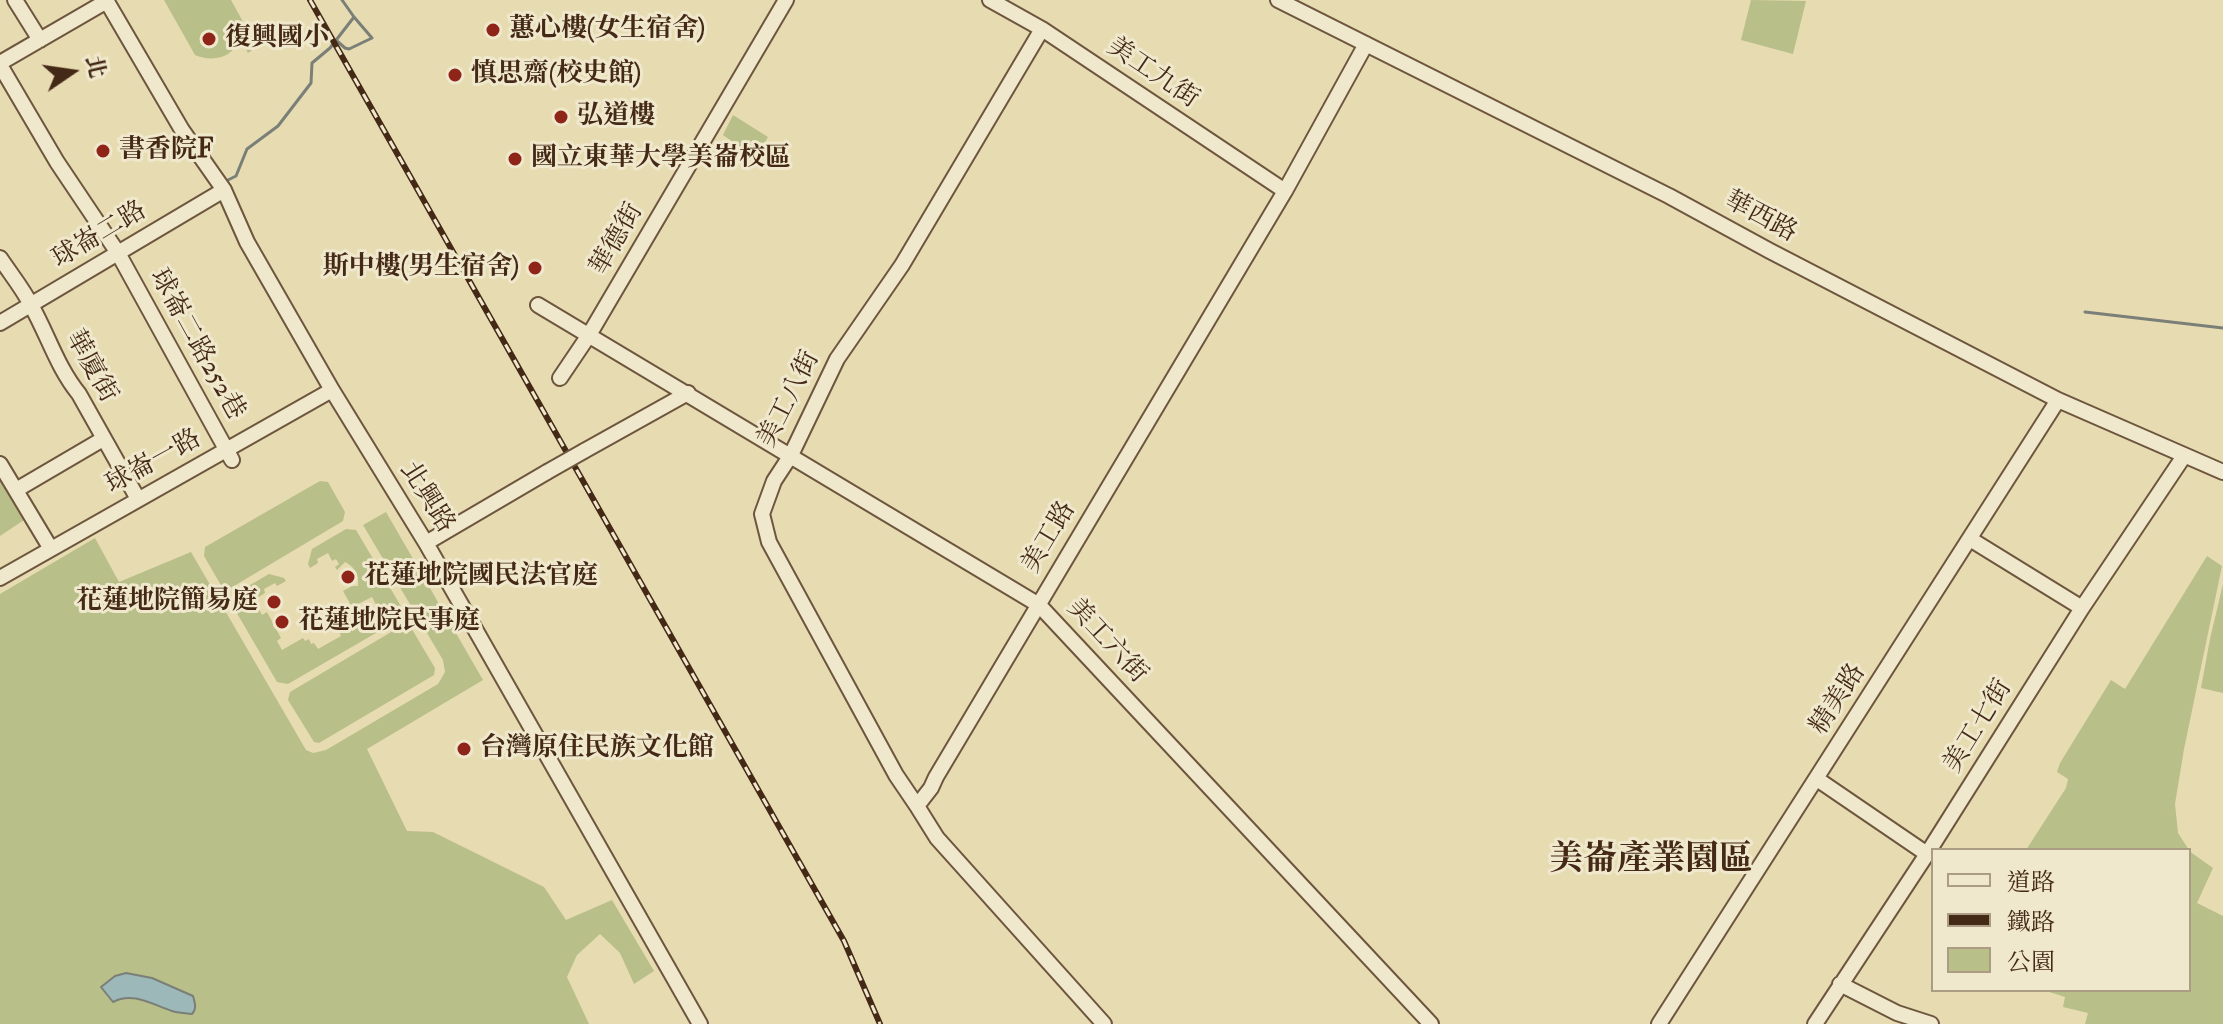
<!DOCTYPE html>
<meta charset="utf-8">
<style>
body{margin:0}
#map{position:relative;width:2223px;height:1024px;overflow:hidden;background:#e7dbb1;font-family:"IM FELL Double Pica","Noto Serif TC",serif}
canvas{display:block}
.legend{position:absolute;left:1931px;top:848px;width:260px;height:144px;box-sizing:border-box;background:#efe8cc;border:2px solid #ab9c84;margin:0;padding:10px 14px;list-style:none;font-size:24px;color:#452917}
.legend li{display:flex;align-items:center;gap:16px;height:40px}
.legend b{width:40px;border:2px solid #ab9c84}
.north{position:absolute;left:32px;top:32px;width:80px;height:80px;-webkit-text-stroke:6px #efe8cc;paint-order:stroke;rotate:77deg;font-size:22px;font-weight:700;line-height:32px;text-align:center;color:#452917}
.north::after{content:'';display:block;margin:auto;width:28px;height:36px;background:#452917;clip-path:polygon(50% 0,100% 100%,50% 72%,0 100%)}
</style>
<div id="map">
<canvas width="2223" height="1024"></canvas>
<ul class="legend">
<li><b style="height:10px;background:#efe8cc"></b>道路</li>
<li><b style="height:10px;background:#452917"></b>鐵路</li>
<li><b style="height:22px;background:#b9bf89"></b>公園</li>
</ul>
<div class="north">北</div>
</div>
<script>
const ctx = document.querySelector('canvas').getContext('2d');
ctx.lineJoin = 'round';
function paint(path, color) { ctx.fillStyle = color; ctx.fill(path, 'evenodd'); }
function strokePath(path, color, width, dash) { ctx.strokeStyle = color; ctx.lineWidth = width; ctx.lineCap = dash ? 'butt' : 'round'; ctx.setLineDash(dash || []); ctx.stroke(path); }
function drawText(font, color, halo, rows, align = 'center') {
  ctx.font = font + ' "IM FELL Double Pica","Noto Serif TC",serif'; ctx.lineWidth = 6; ctx.setLineDash([]); ctx.textBaseline = 'middle'; ctx.strokeStyle = halo; ctx.fillStyle = color; for (const [text, x, y, turn = 0] of rows) {
    ctx.save(); ctx.translate(x, y); ctx.rotate((+turn || 0) * Math.PI / 180); ctx.textAlign = isNaN(turn) ? turn : align; if (halo) ctx.strokeText(text, 0, 0); ctx.fillText(text, 0, 0); ctx.restore();
  }
}
const green = new Path2D(`
 M164 0H231L257 47 248 53 239 36C237 57 213 63 195 55Z
 M1751 0 1806 1 1793 54 1741 40Z
 M733 115 768 137 756 158 723 135Z
 M0 473 27 518 0 536Z
 M320 481 328 482 345 512 343 521 229 589 222 587 204 556 205 547Z
 M386 512 483 680 367 749 407 831 433 832 544 887 566 920 612 900 654 971 634 984 620 953 600 934 577 955 567 977 589 1024H0V594L95 538 119 582 191 552 306 750 313 753 326 750 438 684 445 672 443 660 363 525Z
 M346 529 356 530 402 608 400 619 288 684 277 682 231 603 233 595 269 574 284 578 286 581 277 586 275 583 264 589 265 593 254 600 262 615 267 612 281 638 277 641 282 650 303 638 305 641 309 639 311 644 314 643 318 649 341 636 338 629 348 623 347 620 349 619 352 623 357 617 362 625 381 614 372 597 352 607 343 591 352 586H358C359 575 355 567 345 562L337 570 335 567 339 564 336 559 332 561 328 553 317 559 318 563 310 568 308 564 312 549Z
 M2207 556 2222 566 2184 749 2175 804 2178 833 2189 850H2026L2066 788 2068 779 2057 772 2060 763 2111 680 2125 689Z
 M2223 584V693L2201 688 2210 639Z
 M403 625 410 626 435 668 434 675 319 743 314 742 288 700 290 692Z
 M2189 851 2213 868 2197 903 2223 916V1024H2085L2088 1013 2063 1007 2065 997 2043 990H2189Z`);
const water = new Path2D(`
 M126 973 152 978 193 996C195 1003 197 1009 192 1014 185 1013 178 1013 172 1011 153 1005 133 991 113 1002L101 987 115 976Z`);
const stream = new Path2D(`
 M337 41 345 48 349 49 372 38 354 17
 M226 181 236 176 247 149 278 126 311 83 312 63 330 48 354 17 342 0
 M2085 312 2223 328`);
const minor = new Path2D(`
 M15 0 40 40
 M106 0 182 130 224 190 247 242 332 390 426 543 700 1024
 M990 0 1042 29 1285 191
 M1278 0 1669 196 1770 251 2058 400 2223 472
 M0 63 107 1
 M0 65 57 162 118 253 232 460
 M0 258C10 273 23 289 31 305 48 335 57 367 79 394L138 499
 M538 305 1039 605 1431 1024
 M0 323 224 190
 M560 378 589 335 786 0
 M584 451 688 393
 M0 464 51 549
 M16 490 103 439
 M1970 539 2082 608
 M426 543 547 472
 M0 578 332 390
 M1817 779 1927 854
 M917 806 896 775 769 542 762 514 774 481 791 455 837 359 902 265 1042 29
 M1840 984 1897 1013 1931 1024
 M1104 1024 937 838 917 806 931 788 936 777 1285 191 1366 44
 M1659 1024 2058 400
 M1815 1024 1927 854 2082 608 2184 456`);
const rail = new Path2D(`
 M310 0 844 941 880 1024`);
const minorBridge = new Path2D(`
 M547 472 584 451`);
const markers = [
 [493,30,8,"#8f2418"],
 [209,39,8,"#8f2418"],
 [455,75,8,"#8f2418"],
 [561,117,8,"#8f2418"],
 [103,151,8,"#8f2418"],
 [515,159,8,"#8f2418"],
 [535,268,8,"#8f2418"],
 [348,577,8,"#8f2418"],
 [274,602,8,"#8f2418"],
 [282,622,8,"#8f2418"],
 [464,749,8,"#8f2418"]
];
const poiNames = [
 ["蕙心樓(女生宿舍)",509,30],
 ["復興國小",225,39],
 ["慎思齋(校史館)",471,75],
 ["弘道樓",577,117],
 ["書香院F",119,151],
 ["國立東華大學美崙校區",531,159],
 ["斯中樓(男生宿舍)",519,268,"right"],
 ["花蓮地院國民法官庭",364,577],
 ["花蓮地院簡易庭",258,602,"right"],
 ["花蓮地院民事庭",298,622],
 ["台灣原住民族文化館",480,749]
];
const streetNames = [
 ["美工九街",1152,74,34],
 ["華西路",1760,218,28],
 ["球崙二路",100,236,-31],
 ["華德街",618,240,-60],
 ["球崙二路252巷",196,345,61],
 ["華廈街",90,367,61],
 ["美工八街",790,400,-63],
 ["球崙一路",154,463,-29],
 ["北興路",426,498,58],
 ["美工路",1050,538,-59],
 ["美工六街",1106,642,47],
 ["精美路",1839,700,-57],
 ["美工七街",1979,727,-58]
];
const districtNames = [
 ["美崙產業園區",1651,862]
];
paint(green, '#b9bf89');
paint(water, '#9db8b8');
strokePath(water, '#7a7f78', 2);
strokePath(stream, '#7a7f78', 3);
strokePath(minor, '#6e563e', 18);
strokePath(minor, '#efe8cc', 14);
strokePath(rail, '#452917', 6);
strokePath(rail, '#efe8cc', 3, [9]);
strokePath(minorBridge, '#6e563e', 18, []);
strokePath(minorBridge, '#efe8cc', 14);
for (const [x, y, r, color] of markers) { const dot = new Path2D(); dot.arc(x, y, r, 0, 2 * Math.PI); ctx.fillStyle = color; ctx.fill(dot); strokePath(dot, '#efe8cc', 3); }
drawText('bold 26px', '#452917', '#efe8cc', poiNames, 'left');
drawText('26px', '#452917', '#efe8cc', streetNames);
drawText('bold 34px', '#452917', '#efe8cc', districtNames);
</script>
